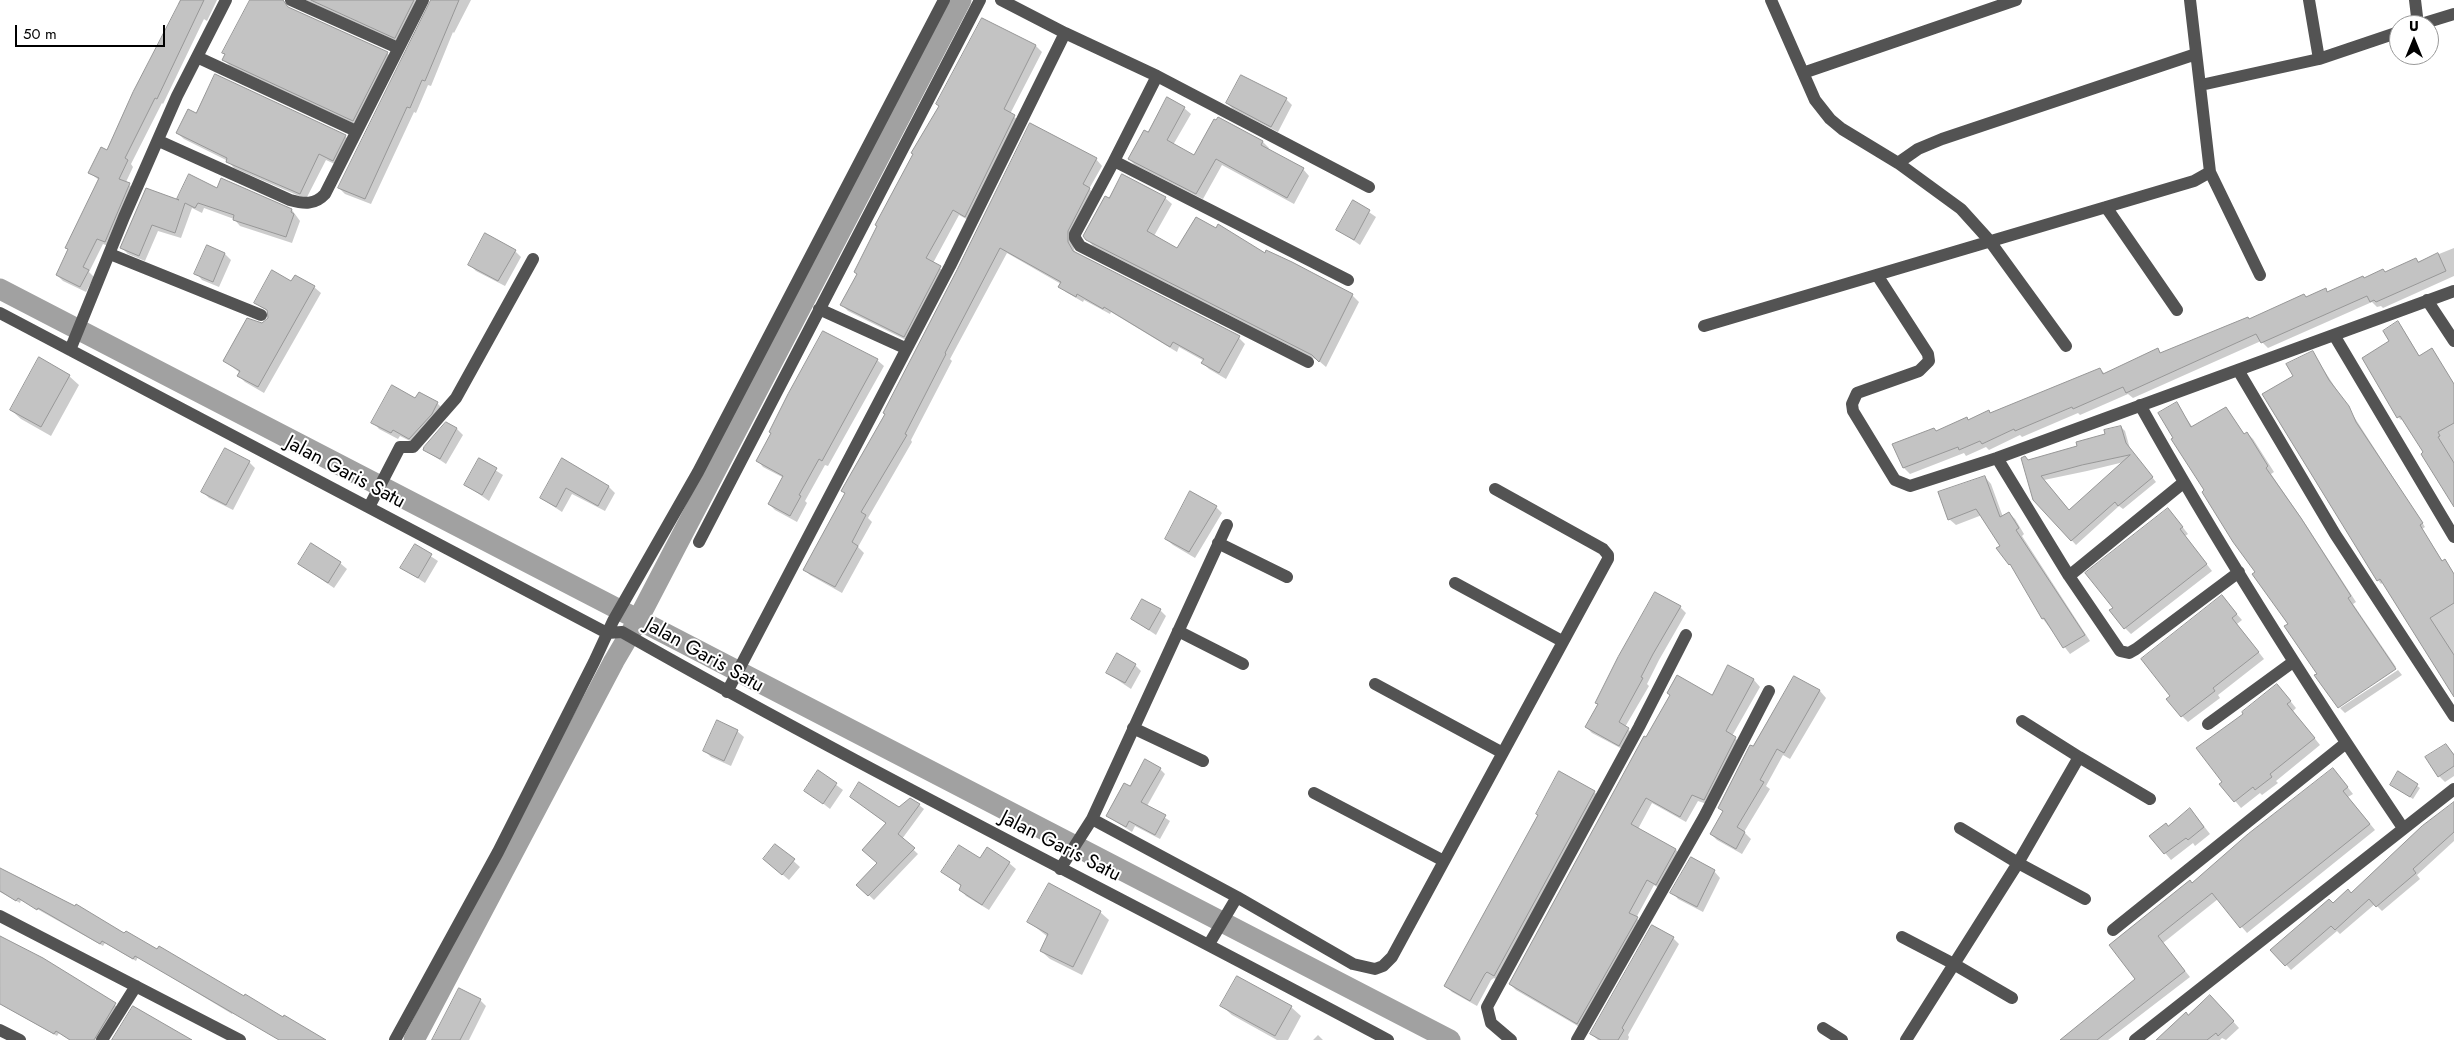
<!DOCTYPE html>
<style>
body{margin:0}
#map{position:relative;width:2454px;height:1040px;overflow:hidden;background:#fff;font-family:Jost,sans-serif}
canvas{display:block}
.north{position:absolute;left:2389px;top:15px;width:50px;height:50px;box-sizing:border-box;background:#fff;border:1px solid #999;border-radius:50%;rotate:0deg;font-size:14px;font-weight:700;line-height:20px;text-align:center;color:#000}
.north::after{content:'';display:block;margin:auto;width:18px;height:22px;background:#000;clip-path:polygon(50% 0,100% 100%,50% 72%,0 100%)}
.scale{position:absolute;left:15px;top:25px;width:150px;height:22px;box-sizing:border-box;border:2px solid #000;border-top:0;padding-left:6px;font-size:15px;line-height:18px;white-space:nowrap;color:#000;-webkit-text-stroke:4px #fff;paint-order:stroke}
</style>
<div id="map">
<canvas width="2454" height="1040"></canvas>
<div class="north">U</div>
<div class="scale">50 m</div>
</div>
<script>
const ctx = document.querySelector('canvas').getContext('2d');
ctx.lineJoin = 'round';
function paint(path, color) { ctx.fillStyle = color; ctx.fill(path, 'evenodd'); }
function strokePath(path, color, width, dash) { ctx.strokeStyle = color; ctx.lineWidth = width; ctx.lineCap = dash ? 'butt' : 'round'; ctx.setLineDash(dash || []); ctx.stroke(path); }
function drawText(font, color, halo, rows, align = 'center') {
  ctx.font = font + ' Jost,sans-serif'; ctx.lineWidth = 4; ctx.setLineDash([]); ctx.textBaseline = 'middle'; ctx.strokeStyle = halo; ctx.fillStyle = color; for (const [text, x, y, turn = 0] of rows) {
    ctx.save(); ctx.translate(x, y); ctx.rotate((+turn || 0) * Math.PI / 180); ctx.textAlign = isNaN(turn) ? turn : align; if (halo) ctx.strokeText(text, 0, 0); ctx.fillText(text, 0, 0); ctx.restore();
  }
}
const shadow = new Path2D(`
 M180 0H217L207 21 204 19 163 104 162 103 131 164 133 167 126 182 135 190 111 247 103 244 89 272 94 277 86 292 63 281 57 275 100 181 90 173 108 152 180 6 178 4Z
 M305 0H426L401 43Z
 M431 0H471L454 33 453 32 431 86 428 85 416 113 414 112 371 204 345 194 339 188Z
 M289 8 387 53 393 59 359 126 230 66 224 60Z
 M982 19 1036 46 1042 52 1010 114 1021 122 972 222 959 215 933 263 946 273 910 342 848 311 841 304 858 274Z
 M1286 99 1292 105 1278 132 1233 109 1227 103Z
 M1184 108 1191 114 1173 145 1194 156 1218 119 1263 142 1269 148 1268 150 1303 169 1309 176 1294 204 1222 165 1203 199 1135 165 1129 159 1148 134Z
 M197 115 345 136 351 142 339 166 326 160 306 199 234 168 228 161 184 139 177 133Z
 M1096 159 1102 166 1089 189 1096 195 1073 237 1074 250 1078 256 1239 338 1245 344 1226 379 1209 369 1203 363 1204 361 1179 347 1177 352 1111 312 1110 314 1084 300 1083 302 1066 292 1060 286 1061 284 1007 253 950 359 952 361 911 440 912 442 868 518 872 522 858 547 864 553 842 593 810 575 804 569 846 494 843 491 886 414 958 270Z
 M221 179 292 210 300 221 292 243 240 226 234 219 204 208 202 213 192 208 181 238 158 231 145 261 128 254 122 248 182 202 218 190Z
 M1165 198 1172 204 1154 236 1177 250 1265 254 1291 263 1352 295 1359 302 1326 367 1319 361 1093 246 1087 239 1110 200Z
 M1353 201 1376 217 1360 245 1337 229Z
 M207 246 225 254 231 260 219 287 202 280 196 273Z
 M2454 248V276L2383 308 2381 306 2377 307 2372 302 2268 348 2261 341 2133 398 2128 394 2080 415 2078 413 2022 437 2020 435 1989 450 1986 447 1966 456 1964 453 1910 474 1904 468 1937 432 1989 412 1991 414 2100 369 2105 374 2158 350 2161 354 2325 290 2328 293 2385 273 2416 259 2419 262Z
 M515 251 521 257 505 286 476 271 469 264Z
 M292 282 314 287 321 293 264 393 245 382 239 376 240 373 225 361 270 319 269 312 255 302Z
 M2401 326 2420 357 2434 352 2454 384V505L2404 418 2401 420 2398 417 2391 342Z
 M2313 353 2425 527 2422 529 2443 562 2454 575V695L2383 582 2381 584 2378 580 2295 376Z
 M877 360 884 366 828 466 825 465 805 501 807 503 797 522 775 510 769 504 784 478 763 467 757 460 772 434Z
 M69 376 79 385 51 436 21 419 11 410Z
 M416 400 437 403 443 409 416 444 400 436 398 439 379 429 373 422Z
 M2176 403 2193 428 2226 408 2245 435 2247 433 2253 439 2274 472 2271 474 2306 525 2356 602 2353 604 2396 667 2338 706 2206 491Z
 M2121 427 2125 431 2130 449 2156 482 2123 509 2119 506 2076 545 2034 500 2028 461 2078 447ZM2124 462 2070 511 2044 480 2087 471Z
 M457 429 463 435 446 464 425 450Z
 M563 459 609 487 615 493 605 511 572 494 562 512 541 498Z
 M479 460 503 475 489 501 466 485Z
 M249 462 255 468 233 510 209 498 203 492Z
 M1985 477 1991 484 2003 517 2009 513 2015 519 2024 534 2022 536 2090 641 2070 654 2043 619 1982 515 1956 525 1949 519Z
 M1216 507 1222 513 1195 558 1173 545 1166 539Z
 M2174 516 2188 534 2185 536 2212 571 2131 634 2125 628 2114 608Z
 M415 546 438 561 425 583 402 568Z
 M340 563 347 569 334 588 299 564Z
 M2222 597 2242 620 2237 624 2264 659 2218 695 2220 698 2188 722 2182 716 2172 696Z
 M1680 607 1686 613 1659 660 1647 684 1649 686 1625 727 1635 735 1626 751 1592 733 1586 727 1599 705 1597 703Z
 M1160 610 1166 616 1156 635 1132 619Z
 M1135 665 1141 671 1131 689 1107 673Z
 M1729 667 1754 680 1760 687 1732 736 1742 744 1710 805 1698 801 1686 822 1652 803 1638 829 1676 850 1682 856 1662 890 1654 885 1636 918 1643 924 1583 1029 1516 990 1510 984 1647 739 1712 696Z
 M2398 670 2402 675 2345 713 2340 708Z
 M1795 678 1820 691 1826 698 1790 759 1783 755 1766 786 1770 789 1744 832 1751 839 1742 854 1717 840 1711 834 1724 812 1719 808Z
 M2283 692 2296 708 2293 711 2320 745 2276 781 2278 783 2262 795 2260 793 2241 808 2221 784 2245 714Z
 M737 731 744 737 731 766 711 757 705 751Z
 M2446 745 2454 754V776L2445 782 2439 776Z
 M1160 769 1165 774 1147 806 1170 821 1160 839 1135 826 1132 832 1107 816 1130 787Z
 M819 772 843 790 830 809 806 790Z
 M2399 773 2420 788 2413 799 2391 785Z
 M2339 776 2353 794 2348 797 2375 830 2247 933 2218 899 2163 943 2190 977 2108 1040H2062L2137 979 2110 945Z
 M1594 792 1601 798 1501 982 1494 978 1491 980 1477 1006 1452 992 1446 986Z
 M851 797 899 809 919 805 924 809 902 839 918 854 874 900 858 885 878 864 887 824Z
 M2454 808V841L2417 875 2420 879 2382 911 2375 904 2340 934 2337 931 2291 970 2272 950 2333 905 2352 895Z
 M2196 816 2210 834 2195 846 2193 843 2171 860 2151 836Z
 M776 845 800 867 789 880 771 865Z
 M980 859 1009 863 1016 869 989 910 966 896 960 889 962 887 943 872Z
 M0 870 30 886 31 883 323 1040H285L233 1012 232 1014 138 957 136 961 105 943 103 946 21 900 20 903 0 892Z
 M1714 871 1720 878 1703 912 1678 899 1672 892Z
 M1100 912 1109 920 1082 975 1050 959 1041 951 1048 937 1029 922Z
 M1673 938 1679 944 1628 1035 1629 1037 1628 1040H1598L1591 1034Z
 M0 940 118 1007 97 1040H70L59 1033 57 1036 0 1004Z
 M480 1000 486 1006 469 1040H434Z
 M2216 1002 2239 1028 2226 1040 2222 1038 2220 1040H2157L2188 1016Z
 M1222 1006 1291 1007 1301 1016 1288 1040H1277L1232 1015Z
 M1318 1035 1323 1040H1313Z`);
const canal = new Path2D(`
 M0 289 1450 1040
 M414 1040 614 661 634 627 961 0`);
const building = new Path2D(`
 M181 0H204L157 99 155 98 125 158 128 160 119 179 130 183 105 242 97 239 83 267 89 270 80 287 56 275 68 249 65 248 99 178 88 173 101 147 107 150 133 92Z
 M250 0H283L288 7 388 52 353 121 222 60 225 54 222 53Z
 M311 0H414L395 38Z
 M431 0H459L425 81 422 80 410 108 407 107 365 199 338 188Z
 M982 18 1036 45 1004 109 1015 115 965 217 953 210 926 258 941 266 904 337 840 305 857 274 854 272 877 226 875 225 913 154 911 153 939 106 936 104Z
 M215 74 346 135 333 161 319 154 300 194 226 162 227 158 176 133 188 109 196 113Z
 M1241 75 1287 98 1271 127 1226 103Z
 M1167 97 1185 107 1167 140 1194 155 1214 119 1216 120 1218 117 1263 141 1261 145 1304 168 1287 198 1216 159 1196 194 1128 159 1144 130 1148 132Z
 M1030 123 1097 158 1083 184 1090 188 1068 231V242L1073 251 1240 336 1219 373 1201 363 1204 359 1173 342 1170 347 1104 307 1103 309 1077 294 1076 297 1058 287 1061 282 1000 248 945 353 946 354 905 434 907 435 861 512 866 515 852 542 858 546 835 587 803 570 845 493 841 491 885 414 883 413 957 270Z
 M189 174 217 188 221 178 292 209 291 212 294 214 286 237 233 220 234 215 198 203 195 208 185 203 175 233 152 225 139 256 120 248 146 188 179 200 177 199Z
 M1122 174 1166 197 1147 231 1177 248 1196 217 1216 228 1218 224 1265 253 1266 250 1292 262 1353 294 1319 362 1312 355 1086 240 1083 236 1105 196 1109 198Z
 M1353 200 1370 210 1354 240 1336 230Z
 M485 233 516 250 498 281 468 265Z
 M207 245 225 253 213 282 194 274Z
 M2438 253 2446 271 2376 302 2374 300 2370 302 2367 296 2261 343 2256 334 2126 393 2123 387 2073 409 2072 407 2015 431 2014 429 1982 444 1980 441 1959 450 1958 447 1903 468 1892 444 1934 428 1936 431 1967 417 1968 420 1989 410 1990 413 2100 368 2103 374 2158 348 2160 353 2248 317 2249 319 2304 294 2306 297 2326 288 2327 292 2363 276 2364 278 2383 269 2385 272 2416 258 2418 262Z
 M272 270 291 281 295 275 315 286 258 387 237 376 240 371 223 361 247 318 262 323 268 318 267 310 254 303Z
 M2398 321 2419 356 2432 348 2454 384V423L2438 432 2440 436 2438 437 2454 463V507L2421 454 2423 452 2400 416 2397 418 2362 358 2389 341 2383 331Z
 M823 331 878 359 822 461 819 459 799 495 801 496 790 516 768 504 783 476 756 461 771 433 769 432 788 394Z
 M2313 351 2329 380 2349 406 2356 422 2423 523 2420 525 2442 561 2445 559 2454 574V603L2430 618 2454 655V697L2380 579 2377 581 2262 394 2293 376 2286 364Z
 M39 357 70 375 41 427 10 410Z
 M392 385 415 398 419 392 438 402 432 414 409 439 393 430 391 433 371 423Z
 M2177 402 2191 427 2226 407 2244 434 2247 432 2268 466 2266 468 2301 518 2351 596 2348 598 2396 669 2338 708 2314 675 2317 674 2284 626 2288 624 2252 574 2255 572 2233 542 2202 492 2204 490 2171 439 2173 438 2158 413Z
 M446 422 457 428 440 459 423 450 424 447Z
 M2121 426 2126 443 2153 477 2118 506 2115 502 2071 541 2033 500 2021 458 2025 456 2028 460 2077 446 2076 442 2105 434 2104 430ZM2130 455 2069 510 2041 476 2082 465Z
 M225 448 250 461 226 505 201 492Z
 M479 458 497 468 482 495 464 485Z
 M562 458 609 486 598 506 566 488 556 507 540 498Z
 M1985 476 2000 517 2009 512 2019 528 2016 530 2085 635 2063 648 2044 618 2042 619 2010 564 2009 565 1996 548 2000 546 1976 509 1948 520 1938 492Z
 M1190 491 1217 506 1189 552 1165 539Z
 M2168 508 2183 527 2180 529 2207 564 2124 629 2109 610 2113 608 2085 573Z
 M311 543 341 562 328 583 298 564Z
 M415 544 432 554 418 578 400 568Z
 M1655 592 1681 606 1653 654 1641 677 1643 678 1619 722 1629 728 1619 746 1585 727 1598 704 1595 703 1618 657Z
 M2222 595 2237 614 2232 618 2259 652 2213 688 2215 691 2181 717 2166 699 2170 696 2141 659Z
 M1142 599 1161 609 1149 630 1131 619Z
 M1117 653 1136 664 1125 683 1106 673Z
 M1728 665 1754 679 1727 729 1726 731 1736 737 1704 800 1692 795 1680 817 1646 798 1631 824 1676 849 1656 885 1647 880 1629 913 1638 917 1577 1024 1509 984 1644 736 1646 737 1670 695 1667 693 1677 675 1712 695Z
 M1794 676 1820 690 1784 753 1777 749 1760 780 1764 782 1737 827 1745 832 1736 849 1710 834 1723 811 1718 808 1750 745 1753 746Z
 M2277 684 2291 701 2287 704 2315 738 2270 774 2272 777 2255 790 2253 787 2234 802 2219 784 2222 782 2196 748 2243 714 2242 712Z
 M717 720 738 730 724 761 703 751Z
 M2446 744 2454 755V766L2438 777 2425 757Z
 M1145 759 1161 768 1141 802 1166 815 1155 835 1129 821 1126 827 1106 816 1124 783 1130 786Z
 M2333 768 2348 787 2343 791 2370 824 2240 928 2212 893 2158 936 2185 971 2097 1040H2060L2135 979 2109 945 2190 880 2192 883 2248 834Z
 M818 770 837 783 823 804 804 791Z
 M1559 771 1595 791 1494 976 1487 972 1485 974 1470 1001 1444 986 1538 815 1536 814Z
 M2398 771 2418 784 2410 797 2390 785Z
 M859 782 899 807 910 798 920 804 898 834 915 848 868 896 856 885 877 863 862 850 886 823 850 797Z
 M2454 802V832L2413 869 2416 873 2376 907 2369 899 2335 930 2331 926 2285 966 2270 950 2329 899 2333 903 2348 889 2351 893 2422 826Z
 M2190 808 2204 827 2188 840 2186 838 2164 854 2149 836 2166 823 2168 826Z
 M775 844 795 859 782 875 763 859Z
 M959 845 980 858 987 847 1010 862 982 905 959 890 961 885 941 872Z
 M1691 857 1715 870 1697 907 1670 893Z
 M0 868 75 906 76 904 124 933 126 931 157 949 159 946 244 996 245 994 283 1017 284 1015 326 1040H279L135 956 133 959 102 941 100 944 38 908 37 910 18 898 16 901 0 891Z
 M1049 883 1101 911 1073 967 1040 951 1048 934 1027 922Z
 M1652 925 1674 937 1622 1028 1624 1030 1618 1040H1601L1590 1034Z
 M0 936 43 958 116 1003 94 1040H70L56 1031 54 1034 0 1004Z
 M1237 976 1292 1006 1275 1036 1220 1006Z
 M459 988 481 999 460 1040H432Z
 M2210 995 2234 1021 2218 1036 2216 1033 2207 1040H2156L2186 1012 2188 1015Z
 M133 1006 192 1040H112Z`);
const minor = new Path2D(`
 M291 0 398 48
 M1001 0 1065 33 1157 76 1369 187
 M1771 0 1815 100 1830 119 1842 129 1898 163 1961 209 1989 240 2066 346
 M2190 0 2210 172 2260 275
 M2309 0 2319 59
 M2415 0 2418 25
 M2418 25 2454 14
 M197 57 356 131
 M1803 73 2016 0
 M1157 76 1114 161 1348 280
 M2201 85 2319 59 2399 32
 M159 141 290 200C304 204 315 205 325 194L423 0
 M1114 161 1075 234V238L1080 246 1308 362
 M1898 163 1918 149 1942 139 2196 54
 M2106 207 2177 310
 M110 254 261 315
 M1877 275 1928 354 1929 361 1919 371 1857 393 1852 404 1853 411 1895 480 1910 486 1997 458 2454 291
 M2427 300 2454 341
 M819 309 905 348
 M0 313 607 633 622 632C873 775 1133 903 1388 1040
 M1704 326 2194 181 2210 172
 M2334 335 2454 537
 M70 350 124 217 177 96 226 0
 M2238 370 2335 534 2454 716
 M2140 405C2221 550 2310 690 2403 828
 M1997 458 2069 576 2120 651 2129 653 2136 649 2239 572
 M369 507 400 447H413L456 398 533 259
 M699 542 980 0
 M1218 543 1287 577
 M2069 576 2183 483
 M1455 583 1562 641
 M1178 631 1243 664
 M1375 684 1501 752
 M727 692 950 266 1065 33
 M2208 724 2293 662
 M1133 728 1203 761
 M2079 757 2150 799
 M1314 793 1442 860
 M1092 819 1237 897 1353 964 1375 969 1383 966 1392 957 1608 559V555L1603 549 1495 489
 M1960 828 2018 863 2085 899
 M1060 869 1092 819 1227 525
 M0 916 240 1040
 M2113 930 2346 743
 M1902 937 1952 963 2012 998
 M1209 944 1237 897
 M1823 1028 1842 1040
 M0 1030 20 1040
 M102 1040 136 986
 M395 1040 498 852 594 662 613 621 698 472 944 0
 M1511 1040 1491 1023 1487 1007 1639 727 1686 635
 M1577 1040 1704 817 1769 691
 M1906 1040 2018 863 2079 757 2022 721
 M2135 1040 2454 789`);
const streetNames = [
 ["Jalan Garis Satu",345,473,28],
 ["Jalan Garis Satu",704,656,29],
 ["Jalan Garis Satu",1060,847,27]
];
paint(shadow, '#0003');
strokePath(canal, '#a1a1a1', 21);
paint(building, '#c3c3c3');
strokePath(building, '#979797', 1);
strokePath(minor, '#535353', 12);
drawText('20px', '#000', '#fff', streetNames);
</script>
